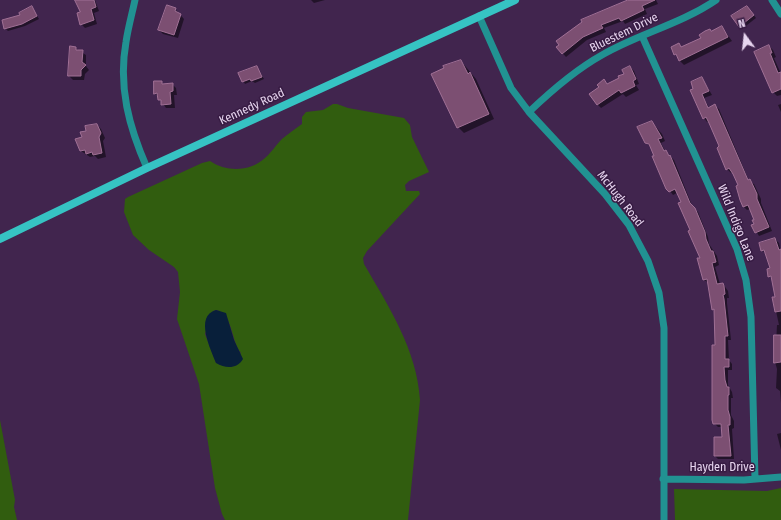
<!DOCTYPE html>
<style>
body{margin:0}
#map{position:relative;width:781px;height:520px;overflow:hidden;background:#41254e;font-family:"Fira Sans Condensed",sans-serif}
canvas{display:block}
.north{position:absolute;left:725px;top:16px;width:40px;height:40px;-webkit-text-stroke:3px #371b43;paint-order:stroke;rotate:345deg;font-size:11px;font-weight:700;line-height:16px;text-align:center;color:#e7d5ef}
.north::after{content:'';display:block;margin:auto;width:14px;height:18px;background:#e7d5ef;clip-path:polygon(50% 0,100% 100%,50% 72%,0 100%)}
</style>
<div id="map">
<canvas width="781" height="520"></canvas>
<div class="north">N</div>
</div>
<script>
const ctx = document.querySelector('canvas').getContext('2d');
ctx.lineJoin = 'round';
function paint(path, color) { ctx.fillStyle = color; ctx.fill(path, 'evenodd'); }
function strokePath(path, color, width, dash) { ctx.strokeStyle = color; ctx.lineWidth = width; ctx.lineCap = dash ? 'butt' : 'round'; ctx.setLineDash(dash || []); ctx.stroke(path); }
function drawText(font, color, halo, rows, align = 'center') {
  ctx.font = font + ' "Fira Sans Condensed",sans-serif'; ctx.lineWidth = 3; ctx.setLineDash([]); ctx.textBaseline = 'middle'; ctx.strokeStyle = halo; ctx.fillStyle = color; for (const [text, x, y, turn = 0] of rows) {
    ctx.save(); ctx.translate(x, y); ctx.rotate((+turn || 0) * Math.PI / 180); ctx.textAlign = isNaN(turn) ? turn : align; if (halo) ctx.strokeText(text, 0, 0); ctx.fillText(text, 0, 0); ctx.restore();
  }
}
const green = new Path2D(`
 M333 104H337L348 108 404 118 410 125 412 137 429 172 409 181 405 185 406 191H419L420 194 367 251 363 258 364 264C389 307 417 350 420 400L408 520H225L222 514 215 488 199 384 177 319 180 292 178 272 174 267 149 250 133 235 124 212 125 199 128 197 202 163 210 161C226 172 250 172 265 158 271 153 276 145 282 139 288 134 295 129 302 124V117L306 112 323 110ZM216 310C233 313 231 342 241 353L216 363 205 334 213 311Z
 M0 420 15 500 14 507 17 520H0Z
 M781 488V520H675L674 489 767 491Z`);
const water = new Path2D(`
 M216 310 226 313 234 340 243 359C237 369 226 369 216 363 211 350 194 316 216 310Z`);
const shadow = new Path2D(`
 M77 0H95L99 11 94 13 97 24 85 28 81 24V13Z
 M311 0H325L314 3Z
 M630 0H656L658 4 645 9 647 14 625 24 623 21 604 28 606 32 587 40 566 57 557 47Z
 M32 8 39 19 25 26 8 31 5 28Z
 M175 9 184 19 178 38 163 34 159 30Z
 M750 10 756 18 742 29 740 26Z
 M722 27 732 41 684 65 680 61 672 48 679 45 682 48Z
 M769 46 773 50 776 57 774 58 781 74V95L777 96 773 92Z
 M75 48 86 55V66L89 70 85 74 84 80H73L69 76Z
 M461 61 476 79 494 119 464 133 458 127Z
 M630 67 634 71 639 84 636 85 639 90 626 97 623 94 601 108 597 104 600 87 604 81 608 84 620 79Z
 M257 68 264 79 255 83 252 81 245 84 239 74Z
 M702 78 712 95 704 98 709 108 715 106 719 109 749 181 754 184 761 199V203L772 231 759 236 753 226 755 225V220L751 209 747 210 744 207 740 199 739 186 733 172 731 173 727 169 721 147 709 121 707 122 704 118 694 89Z
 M161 82 165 85 172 84 176 88 177 95H174L175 108H166L155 93Z
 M781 104V112L778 105Z
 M652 122 662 134 665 141 661 143 665 151 674 160 693 208 698 212 708 237 709 244 717 256 719 265 715 267 720 284H723L728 291 729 298H727V303L731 340H728L729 360 732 364V370H728V385L732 392 733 398H731V415L734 421V428L732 429 734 459H718L715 456 723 438 722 427H718L714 423 715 312 713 309 709 283 704 280 701 258 682 202 677 193 673 195 670 191 651 147 646 142Z
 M97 125 101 129 105 138 103 141 106 157 98 159 95 156 90 157 81 151 83 138Z
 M775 239 779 243 781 252V403L780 391 776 388 777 369 775 362 777 325H779L776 311V297L773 279 769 276 772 269 766 254 762 250Z
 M781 433V450L777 434Z`);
const building = new Path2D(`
 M75 0H94L96 7 91 9 94 20 80 25 77 13 80 12Z
 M628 0H655L642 6 644 10 621 21 619 18 601 25 603 28 583 37 562 54 556 47 559 45 556 41 582 22 581 20Z
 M167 5 176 8 175 11 181 14 174 35 158 30Z
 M32 6 37 16 22 24 4 29 2 20 20 15 19 13Z
 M747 6 754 15 739 27 731 16Z
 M722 26 728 37 679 61 676 54 674 55 671 47 679 43 681 47 701 38 699 35 705 31 710 29 711 31Z
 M769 45 772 53H770L778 73 781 72V89L772 93 754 52Z
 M70 46 76 47V50H83L82 62 86 65 81 70V76H68Z
 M461 60 468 74 470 72 489 114 457 128 431 74 444 68 443 66Z
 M257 66 262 77 251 81 250 79 242 82 238 73Z
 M630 66 636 79 633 81 635 86 621 93 619 90 597 105 589 94 599 87 597 85 604 79 607 84 619 78 618 76 624 74 622 70Z
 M702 77 709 91 702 94 708 108 715 104 748 180 750 179 757 194V199L769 227 755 233 751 225 754 224 752 220H754L748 205 743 207 740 200 736 186 738 185 733 174 729 168 726 170 717 148 719 146 709 123 706 117 703 119 690 90 693 89 691 82Z
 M154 81H162V84L173 83V91L170 92 171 104 161 105V100H158L157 93 154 94Z
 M652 121 662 138 658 139 664 151 666 150 669 156 670 155 690 203 695 208 705 232 706 239 711 251H713L716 262 712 263 717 284 723 283 724 286 725 294 723 295 724 299 728 336H725V359H729V367H724L725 380 727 387H729V395H728V410L730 417V425H728L731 456H714V437H722L721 424H713L712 420V345H715L714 309 712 310 707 279 703 280 697 258H700L688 231 690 230 678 203 681 202 675 189 669 192 666 189 652 156H654L649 144 645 143 637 127Z
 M97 124 101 133 99 137 102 153 93 155 92 152 86 154 85 150 80 151 75 139 82 137 80 132 86 131 85 126Z
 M775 238 779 250 781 249V311L775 312 772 297H775L771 276 768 277 767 269 770 268 764 250 761 251 759 243Z
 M774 335H781V362L774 363Z`);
const minor = new Path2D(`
 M135 0C132 14 128 28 126 42 118 87 129 127 147 168
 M772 0 781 14
 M479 16 511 88 529 112 605 194 629 225 648 261 659 293 664 328V520
 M642 36 737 249 746 280 751 317 755 479
 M529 112C551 91 575 70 602 55 638 34 681 24 716 0
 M663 479 744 480 781 477`);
const secondary = new Path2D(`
 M0 239 147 168 515 0`);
const streetNames = [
 ["Bluestem Drive",624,33,-26],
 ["Kennedy Road",252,107,-25],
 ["McHugh Road",620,199,52],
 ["Wild Indigo Lane",736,223,68],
 ["Hayden Drive",722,468]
];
paint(green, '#315d0f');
paint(water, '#081f3a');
paint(shadow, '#0007');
paint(building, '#7c4f72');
strokePath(building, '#a07095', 1);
strokePath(minor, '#219292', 7);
strokePath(secondary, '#36c3c3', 8);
drawText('12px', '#e7d5ef', '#371b43', streetNames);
</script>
